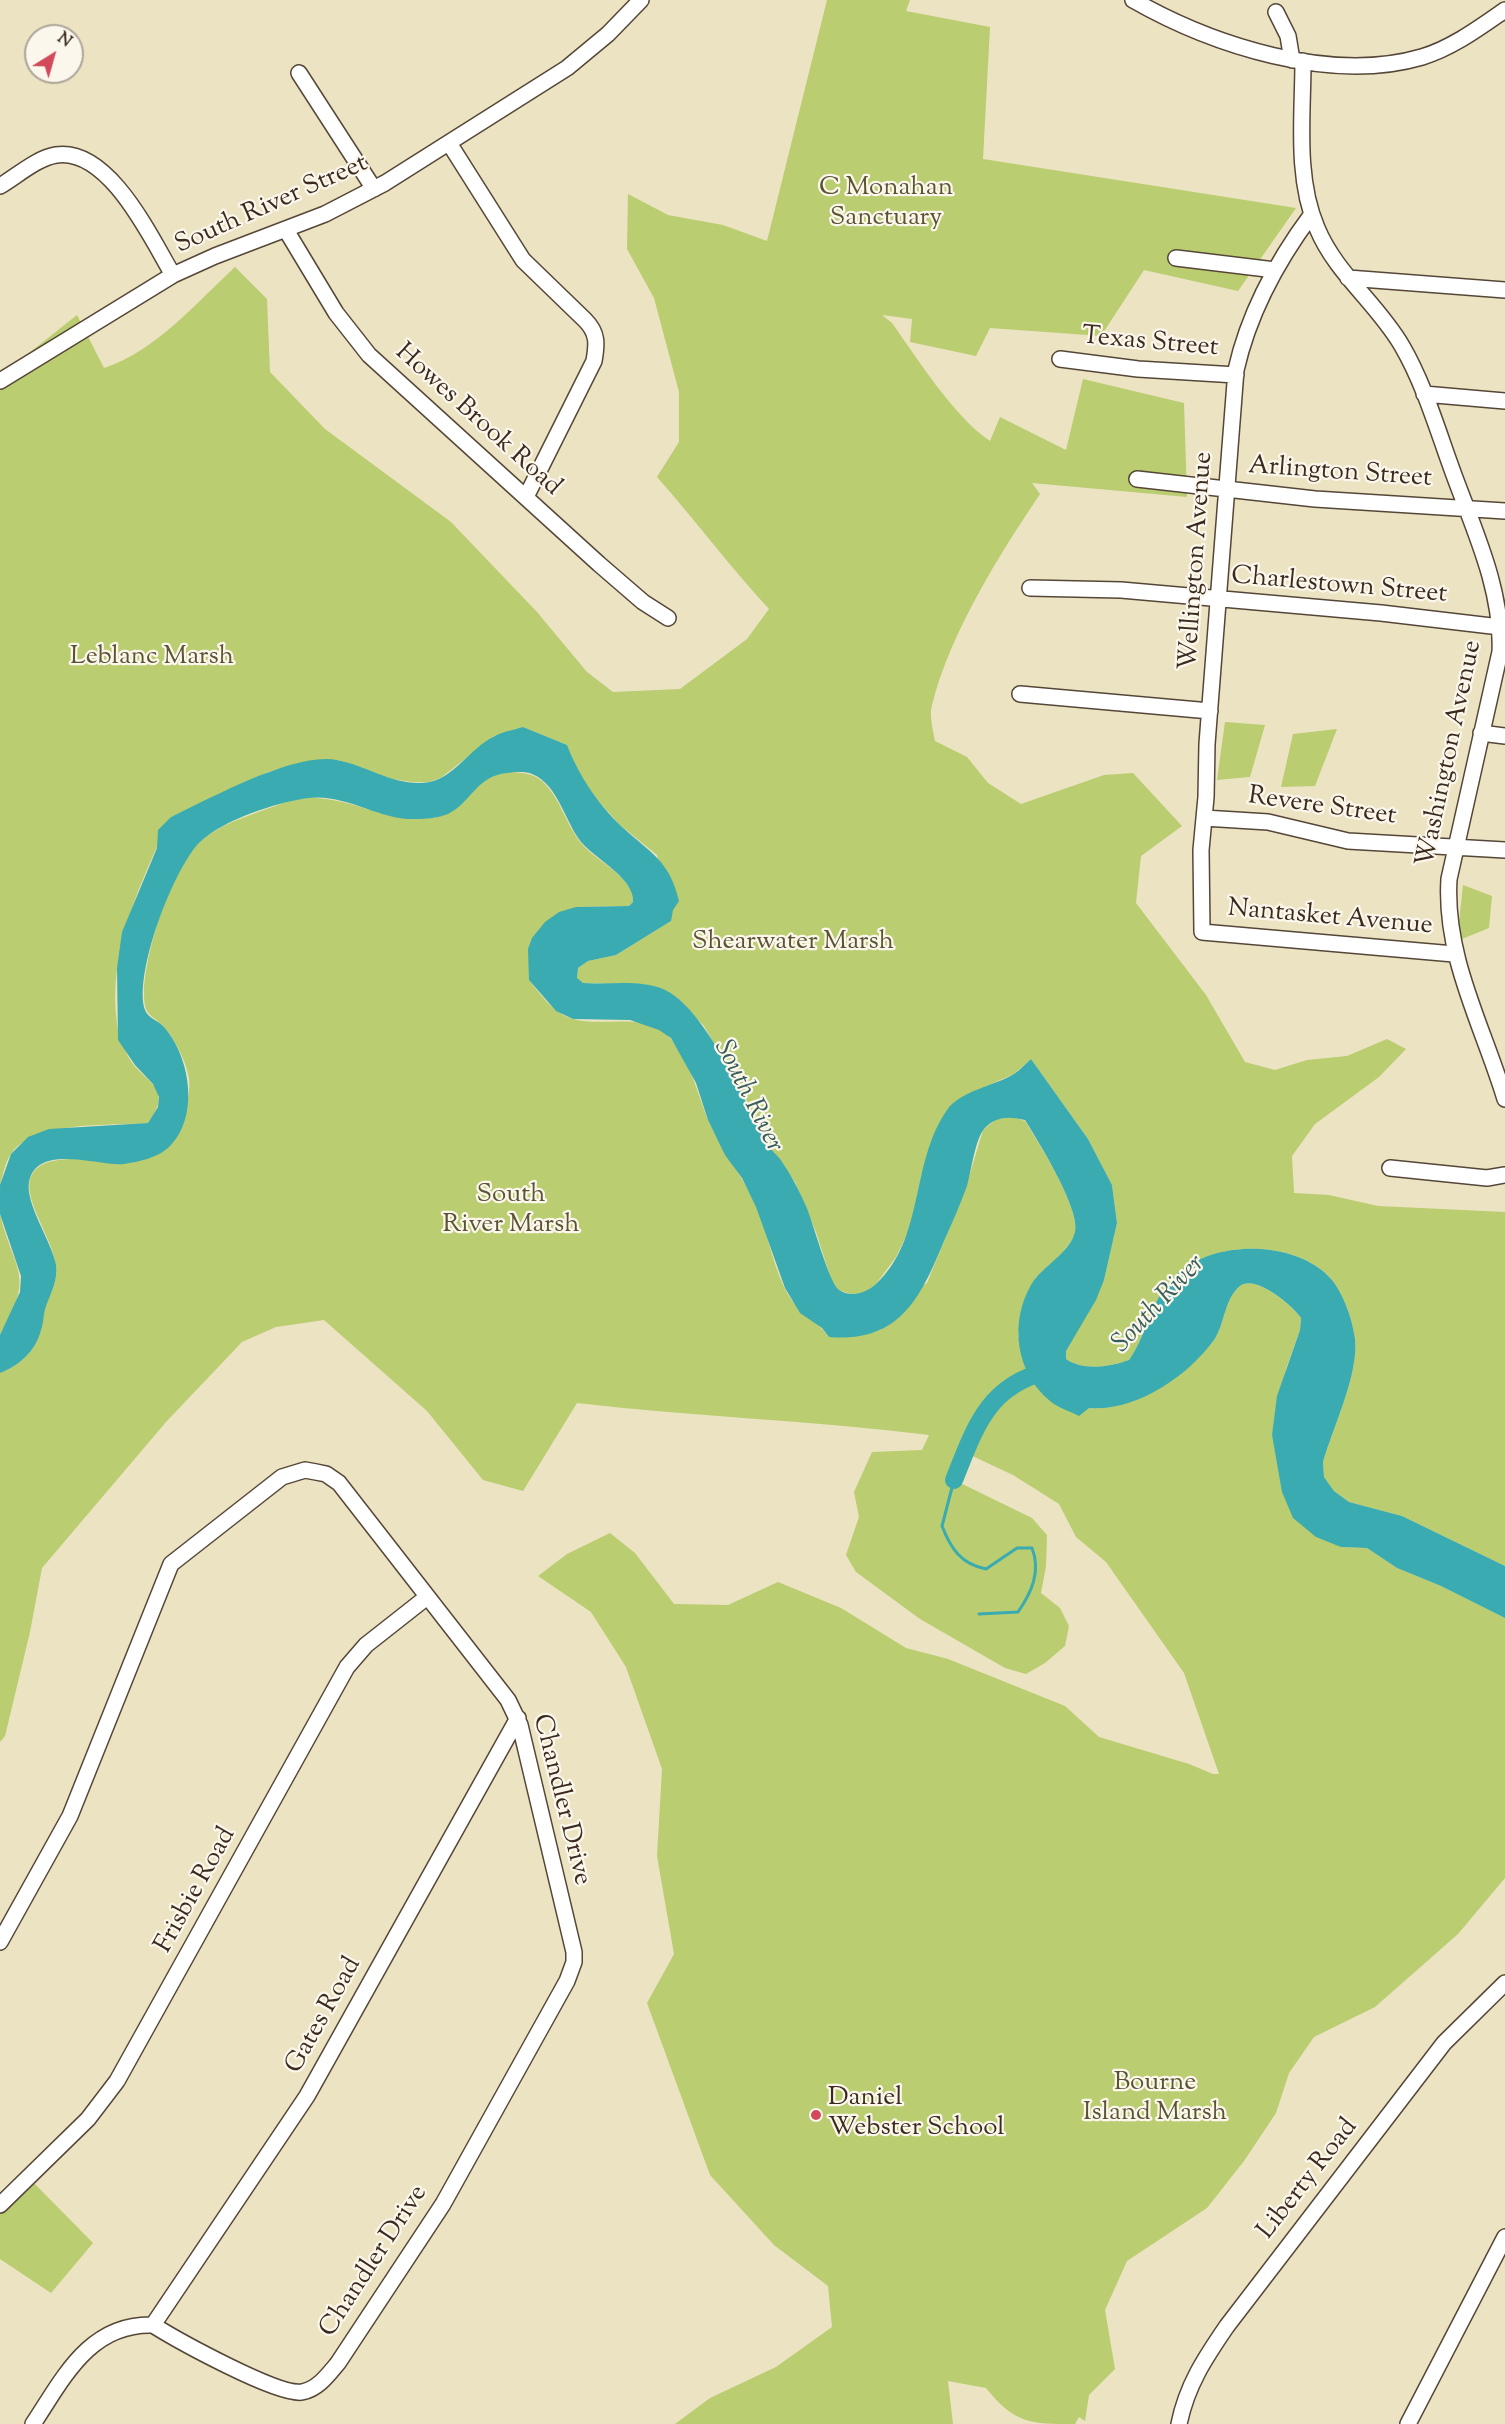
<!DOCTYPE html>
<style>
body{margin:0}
#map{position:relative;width:1505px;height:2424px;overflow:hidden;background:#ebe3c2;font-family:"Sorts Mill Goudy",serif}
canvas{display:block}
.north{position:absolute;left:24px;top:24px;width:60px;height:60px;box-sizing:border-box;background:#fbf7ec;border:2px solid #aea59a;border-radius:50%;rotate:37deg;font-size:16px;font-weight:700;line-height:24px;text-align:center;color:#3b2a1e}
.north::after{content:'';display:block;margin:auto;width:21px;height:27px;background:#d1495b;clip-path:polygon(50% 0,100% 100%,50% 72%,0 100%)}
</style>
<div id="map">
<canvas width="1505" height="2424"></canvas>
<div class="north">N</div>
</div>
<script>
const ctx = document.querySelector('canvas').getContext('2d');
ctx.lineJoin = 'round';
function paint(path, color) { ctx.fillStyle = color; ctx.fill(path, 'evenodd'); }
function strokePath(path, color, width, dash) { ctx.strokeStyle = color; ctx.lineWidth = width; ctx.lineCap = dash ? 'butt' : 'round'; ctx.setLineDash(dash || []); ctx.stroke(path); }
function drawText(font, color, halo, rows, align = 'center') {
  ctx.font = font + ' "Sorts Mill Goudy",serif'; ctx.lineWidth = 4.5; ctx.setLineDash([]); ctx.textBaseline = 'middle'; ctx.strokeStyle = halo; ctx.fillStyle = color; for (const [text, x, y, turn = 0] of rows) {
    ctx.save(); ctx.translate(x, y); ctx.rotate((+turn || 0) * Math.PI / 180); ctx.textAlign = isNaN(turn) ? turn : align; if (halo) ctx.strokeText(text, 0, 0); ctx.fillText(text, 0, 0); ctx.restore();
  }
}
const green = new Path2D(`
 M827 0H910L906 11 990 27 983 159 1296 208 1238 291 1144 270 1101 336 990 328 976 356 910 342 912 319 882 315 892 323C917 358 954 417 990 441L1000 417 1066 450 1083 379 1184 403 1187 497 1032 483 1040 494C999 555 950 633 932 705 929 715 933 730 935 741L967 757 988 783 1021 804 1104 775 1133 773 1182 826 1141 856 1136 903 1206 995 1245 1062 1275 1070 1307 1060 1347 1056 1387 1039 1406 1049 1379 1077 1315 1124 1292 1156 1294 1193 1329 1195 1378 1206 1505 1212V1566L1402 1516 1349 1502 1334 1491 1324 1477 1323 1462C1333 1427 1359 1374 1355 1339 1353 1321 1344 1295 1332 1280 1299 1240 1215 1239 1177 1274 1149 1300 1150 1330 1129 1360 1110 1367 1083 1371 1066 1359V1351L1104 1280 1117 1223 1112 1185 1088 1139 1031 1059 1014 1074 991 1084 922 1173 910 1228 896 1257 876 1284 864 1293 851 1294 838 1290 831 1279 816 1232 795 1182 767 1144 747 1101 704 1026 677 998 643 984 582 983 577 978 578 968 588 961 616 955 671 921 657 855 620 825 594 796 579 775 567 745 523 727 494 736 442 777 430 782H412L392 779 338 760 299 763 268 772 171 817C141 881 107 951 117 1024 118 1034 124 1049 129 1058 143 1083 176 1086 148 1123 110 1126 34 1120 11 1154 5 1162 3 1175 0 1185V376L77 315 104 368C156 351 196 303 235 267L267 299 270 372 325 429 451 522 537 612 587 672 613 692 680 689 747 639 769 609C730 567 696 521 657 477L679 442V392L654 298 627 249 628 194 668 215 723 225 767 241Z
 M1225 722 1265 725 1250 777 1217 780Z
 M1337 729 1315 786 1281 787 1293 734Z
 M512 772C526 773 536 774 546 785 564 805 568 833 589 851 603 864 635 881 633 902L629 906 576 907 529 980C541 995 553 1013 573 1019 604 1028 647 1010 672 1040 691 1063 698 1096 709 1122 723 1152 743 1176 756 1206 767 1232 772 1261 784 1287 797 1314 814 1317 829 1337L927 1283 966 1187 983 1130 995 1120 1010 1116 1025 1121C1038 1142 1082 1211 1075 1233 1068 1253 1044 1266 1033 1283 1022 1298 1021 1318 1018 1336L1089 1408C1133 1412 1188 1374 1214 1340 1225 1324 1224 1299 1240 1286 1255 1274 1292 1306 1301 1318L1300 1330 1286 1369 1272 1435 1277 1456 1341 1547 1367 1548 1397 1568 1441 1586 1505 1618V1878L1458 1934 1375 2007 1314 2037 1289 2073 1276 2113 1244 2161 1207 2208 1127 2261 1105 2310 1115 2369 1089 2395 1085 2421 1079 2417 1075 2424C1030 2424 1015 2424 986 2388L948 2381 953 2424H675L710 2398 776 2367 832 2327 828 2286 774 2245 710 2175 647 2003 674 1954 657 1856 662 1769 626 1667 591 1612 538 1576 567 1554 610 1533 635 1553 674 1604 728 1605 778 1582 841 1608 906 1648 948 1659 1065 1706 1099 1737 1189 1764 1213 1774H1219L1184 1673 1106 1562 1076 1537 1059 1504 1013 1475 966 1453 954 1480 1032 1518 1047 1535 1046 1566 1041 1593 1060 1608 1069 1626 1065 1646 1045 1663 1026 1674 1005 1668 920 1619 856 1572 846 1555 859 1517 854 1492 872 1452 922 1450 929 1435C812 1420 694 1417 577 1403L523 1491 483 1480 427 1411 324 1320 276 1327 242 1342 166 1422 42 1568 30 1632 5 1736 0 1742V1373C35 1358 36 1344 44 1310 48 1295 58 1284 56 1267 53 1243 37 1221 31 1198 17 1145 94 1160 122 1164L186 1115C186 1104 191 1089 189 1079 187 1063 174 1037 163 1026 150 1013 144 1016 144 993 145 953 170 870 200 842 217 826 242 818 264 810 280 804 300 796 317 798 360 801 388 823 432 818 459 815 468 788 490 776 495 773 505 773 512 772Z
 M1463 885 1492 896 1489 928 1457 941Z
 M0 1214C14 1273 36 1273 0 1335Z
 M28 2177 93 2243 51 2293 0 2259V2210Z`);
const water = new Path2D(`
 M523 727 567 745C579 776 597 803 621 826 650 853 669 859 679 901L673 910 671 921 616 955 588 961 578 968 577 978 583 983C608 985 639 979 663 989 705 1007 745 1101 765 1141 769 1148 775 1153 780 1159 790 1173 799 1190 806 1206 813 1222 829 1283 839 1290 851 1298 866 1293 876 1284 925 1239 910 1163 947 1110 960 1091 994 1086 1014 1074 1020 1070 1025 1064 1031 1059L1088 1139 1112 1185 1117 1223 1104 1280 1096 1300 1066 1351V1359C1083 1371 1110 1367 1129 1360 1150 1330 1149 1300 1177 1274 1215 1239 1298 1240 1332 1280 1344 1295 1353 1321 1355 1339 1359 1374 1333 1427 1323 1462L1324 1477 1334 1491 1349 1502 1402 1516 1505 1566V1618L1441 1586 1397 1568 1367 1548 1341 1547 1316 1537 1293 1518 1282 1492 1272 1435 1277 1396 1300 1330 1301 1318C1293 1306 1255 1274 1240 1286 1224 1299 1225 1324 1214 1340 1187 1377 1135 1412 1089 1408L1079 1416C1070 1411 1058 1408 1050 1401 1016 1373 1009 1323 1031 1285 1042 1266 1070 1253 1075 1232 1081 1210 1038 1141 1025 1120 1010 1116 995 1116 984 1129 975 1140 971 1172 967 1186 960 1205 952 1223 944 1241 921 1297 900 1343 829 1337L822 1328 800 1313 785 1288 756 1207 742 1178 725 1155 708 1120 696 1083 671 1038 659 1030 630 1020 573 1019 556 1011 529 980 528 949 532 938 545 922 559 912 576 907 629 906 633 902C635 879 596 859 582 843 565 823 559 785 532 774 526 771 514 772 507 773 476 776 472 802 448 814 438 818 427 819 417 819 380 821 346 793 308 798 277 802 223 820 200 842 174 867 133 974 145 1010 148 1018 157 1020 163 1026 190 1055 200 1116 170 1146 160 1157 138 1162 124 1164 100 1167 37 1142 29 1182 25 1204 52 1242 56 1265 58 1281 51 1292 46 1306 43 1314 44 1322 41 1330 35 1352 20 1365 0 1373V1335L20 1292 21 1276 0 1214V1185L11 1154 28 1137 49 1129 148 1123 158 1107 159 1097 153 1084 135 1065 118 1040 117 968 122 932 157 848 158 830 171 817 183 811C221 793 297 752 337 760 368 766 397 788 430 782 454 777 471 748 493 737 501 732 513 730 523 727Z`);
const stream = new Path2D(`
 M954 1480 942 1526C951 1549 961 1564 986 1569L1017 1548H1032C1041 1571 1032 1592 1018 1612L979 1614`);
const river = new Path2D(`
 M954 1480C975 1428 987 1386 1047 1371`);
const minor = new Path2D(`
 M1133 0C1212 45 1330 84 1422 57 1452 48 1479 28 1505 10
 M1276 12 1288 36 1292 60
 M1303 61C1303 115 1295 177 1317 228 1336 274 1377 303 1402 346 1423 382 1436 425 1450 464 1471 524 1503 587 1500 652L1449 879C1444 957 1483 1026 1505 1099
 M299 73 374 189
 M449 143 523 260 585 320C598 333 597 344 594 361L526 497
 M0 186C17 176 37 158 56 155 109 147 151 238 173 275
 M1312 214C1277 261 1249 312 1236 370L1207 744 1206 797 1201 850 1202 932 1454 954
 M286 230 336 313 369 355 599 564 643 602 668 618
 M1176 258 1275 270
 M1348 278 1505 290
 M1060 359 1138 369 1236 375
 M0 381 173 275 215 256 325 214 385 183 567 68 608 34 641 0
 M1424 394 1505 401
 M1137 479 1315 499 1505 511
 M1030 588 1121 590 1381 613 1500 627
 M1020 694 1210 711
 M1481 733 1505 736
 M1204 818 1268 822 1348 841 1505 850
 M1390 1168 1487 1178 1505 1175
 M0 1942 70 1816 171 1564 282 1477 305 1470 316 1472 326 1474 339 1483 508 1700 520 1725 574 1952V1962L567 1981 443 2204 338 2363C328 2375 318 2389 302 2392 278 2396 177 2340 153 2325 89 2323 63 2379 33 2424
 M0 2205 88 2119 117 2081 347 1667 366 1645 427 1597
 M153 2325 307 2096 518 1718
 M1179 2424C1187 2385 1205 2358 1227 2326L1444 2043 1505 1983
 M1408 2424 1505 2237`);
const markers = [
 [816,2115,6,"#d1495b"]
];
const parkNames = [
 ["C Monahan",886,190],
 ["Sanctuary",886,220],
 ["Leblanc Marsh",152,659],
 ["Shearwater Marsh",793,944],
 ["South",511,1197],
 ["River Marsh",511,1227],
 ["Bourne",1155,2085],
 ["Island Marsh",1155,2115]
];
const streetNames = [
 ["South River Street",272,206,-24],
 ["Texas Street",1150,344,5],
 ["Howes Brook Road",477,421,42],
 ["Arlington Street",1340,474,4],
 ["Wellington Avenue",1198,561,-86],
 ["Charlestown Street",1339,587,5],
 ["Washington Avenue",1451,754,-78],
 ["Revere Street",1322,808,8],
 ["Nantasket Avenue",1330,919,5],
 ["Chandler Drive",560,1800,76],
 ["Frisbie Road",197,1891,-61],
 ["Gates Road",325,2016,-61],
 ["Liberty Road",1309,2180,-52],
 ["Chandler Drive",375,2262,-57]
];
const poiNames = [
 ["Daniel",828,2100],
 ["Webster School",828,2130]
];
const waterNames = [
 ["South River",747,1097,63],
 ["South River",1160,1305,-47]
];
paint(green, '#bacd70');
paint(water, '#39abb1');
strokePath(stream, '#39abb1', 3);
strokePath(river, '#39abb1', 18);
strokePath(minor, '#554637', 18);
strokePath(minor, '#fff', 15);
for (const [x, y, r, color] of markers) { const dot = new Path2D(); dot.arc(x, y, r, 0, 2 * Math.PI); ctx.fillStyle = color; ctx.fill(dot); strokePath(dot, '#fbf7ec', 2); }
drawText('26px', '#5b5332', '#fbf7ec', parkNames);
drawText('26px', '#3b2a1e', '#fbf7ec', streetNames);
drawText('26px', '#3b2a1e', '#fbf7ec', poiNames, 'left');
drawText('italic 27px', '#3a5e59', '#fbf7ec', waterNames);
</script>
